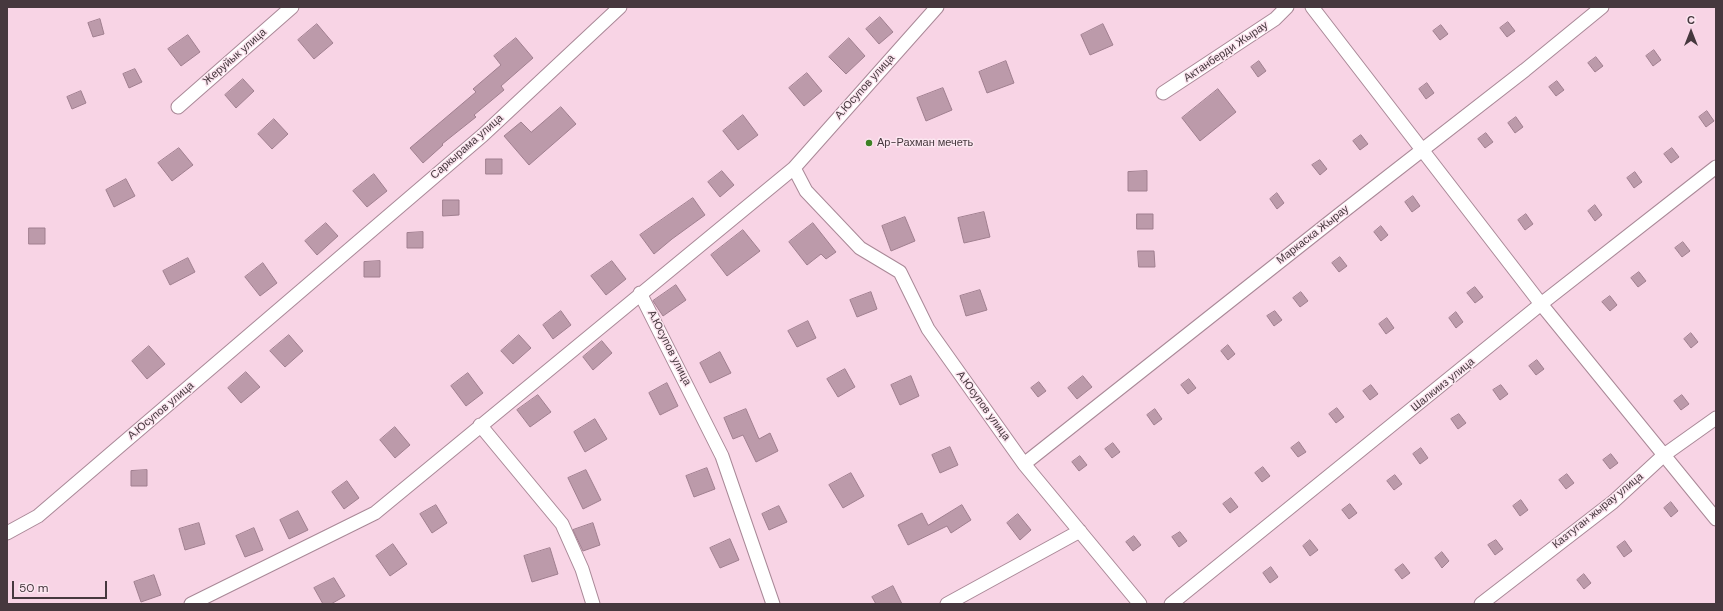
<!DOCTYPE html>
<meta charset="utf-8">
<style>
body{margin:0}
#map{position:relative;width:1723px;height:611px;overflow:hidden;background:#f8d4e5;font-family:"DM Sans",sans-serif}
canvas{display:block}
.frame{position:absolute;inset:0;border:8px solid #46383e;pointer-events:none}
.north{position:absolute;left:1671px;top:12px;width:40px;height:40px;-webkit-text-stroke:3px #fce6f0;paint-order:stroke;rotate:0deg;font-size:11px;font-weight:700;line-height:16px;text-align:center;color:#46383e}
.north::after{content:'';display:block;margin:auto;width:14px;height:18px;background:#46383e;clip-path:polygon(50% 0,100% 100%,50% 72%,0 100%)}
.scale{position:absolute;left:12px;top:581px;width:95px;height:18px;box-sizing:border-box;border:2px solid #46383e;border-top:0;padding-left:5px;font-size:12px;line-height:14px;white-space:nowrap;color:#46383e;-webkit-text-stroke:3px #fce6f0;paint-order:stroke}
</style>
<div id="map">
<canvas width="1723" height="611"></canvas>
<div class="frame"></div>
<div class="north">С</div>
<div class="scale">50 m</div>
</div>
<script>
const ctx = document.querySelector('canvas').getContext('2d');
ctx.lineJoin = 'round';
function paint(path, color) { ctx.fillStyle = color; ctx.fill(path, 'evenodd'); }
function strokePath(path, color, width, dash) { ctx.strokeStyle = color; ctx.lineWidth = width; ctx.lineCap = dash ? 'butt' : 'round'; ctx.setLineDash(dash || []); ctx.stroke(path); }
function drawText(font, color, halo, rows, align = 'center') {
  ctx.font = font + ' "DM Sans",sans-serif'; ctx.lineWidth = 3; ctx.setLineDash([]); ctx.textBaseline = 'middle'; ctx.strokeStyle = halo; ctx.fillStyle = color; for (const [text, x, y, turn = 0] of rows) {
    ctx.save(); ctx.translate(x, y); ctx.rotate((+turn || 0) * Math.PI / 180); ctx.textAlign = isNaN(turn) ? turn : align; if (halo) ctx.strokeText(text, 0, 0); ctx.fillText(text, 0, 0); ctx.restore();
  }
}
const building = new Path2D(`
 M880 17 893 32 879 44 866 29Z
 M100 19 104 34 93 37 88 23Z
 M1508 22 1515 31 1507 37 1500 28Z
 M317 24 333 43 314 59 298 40Z
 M1103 24 1113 45 1090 55 1081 35Z
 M1441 25 1448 34 1440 40 1433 31Z
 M188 35 200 52 181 66 168 49Z
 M516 38 533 58 501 86 504 90 474 115 476 117 442 144 443 145 423 163 410 148 476 92 473 89 501 65 494 56Z
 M849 38 865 56 846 74 829 57Z
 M1654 50 1661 60 1653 66 1646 56Z
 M1596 57 1603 66 1595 72 1588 63Z
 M1006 61 1014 83 987 93 979 72Z
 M1259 61 1266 71 1258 77 1251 67Z
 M135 69 142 82 129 88 123 74Z
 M807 73 822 91 804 106 789 88Z
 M243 79 254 91 236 108 225 95Z
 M1557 81 1564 90 1556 96 1549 87Z
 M1427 83 1434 93 1426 99 1419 89Z
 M943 88 952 110 926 121 917 98Z
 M1218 89 1236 112 1200 141 1182 118Z
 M81 91 86 103 72 109 67 97Z
 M561 107 576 124 529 165 504 136 521 122 531 132Z
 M1707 111 1714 121 1706 127 1699 117Z
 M743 115 758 135 738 150 723 131Z
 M1516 117 1523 127 1515 133 1508 123Z
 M274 119 288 134 272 149 258 134Z
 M1486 133 1493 142 1485 148 1478 139Z
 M1361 135 1368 144 1360 150 1353 141Z
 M179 148 193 165 172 181 158 163Z
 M1672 148 1679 157 1671 163 1664 154Z
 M486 159H502V174H486Z
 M1320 160 1327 169 1320 175 1312 165Z
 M722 171 734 185 720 197 708 182Z
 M1147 171V191H1128V172Z
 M1635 172 1642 182 1634 188 1627 178Z
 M374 174 387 191 367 207 353 191Z
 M126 179 135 196 114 207 106 190Z
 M1277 193 1284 203 1277 209 1270 199Z
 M1413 196 1420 206 1412 212 1405 202Z
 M693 198 705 215 672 239 654 254 640 235Z
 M443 200H459V215L443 216Z
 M1595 205 1602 215 1595 221 1588 211Z
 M984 212 990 237 964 243 958 218Z
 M1137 214H1153V229H1137Z
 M1526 214 1533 224 1525 230 1518 220Z
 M905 217 915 241 891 251 882 226Z
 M326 223 338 236 317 255 305 241Z
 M813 223 836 252 826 259 821 254 807 265 789 242Z
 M1381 226 1388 235 1381 241 1374 232Z
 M29 228H45V244H29Z
 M743 230 760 251 727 276 711 255Z
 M423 232V248H407V233Z
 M1683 242 1690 251 1682 257 1675 248Z
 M1138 251H1154L1155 267H1139Z
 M1340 257 1347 266 1339 272 1332 263Z
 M188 258 195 272 170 285 163 271Z
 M380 261V277H364V262Z
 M612 261 626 279 606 295 591 276Z
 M263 263 277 283 260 296 245 277Z
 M1639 272 1646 281 1638 287 1631 278Z
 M676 285 686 300 663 316 653 301Z
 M1475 287 1483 297 1475 303 1467 293Z
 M980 290 987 310 966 316 960 296Z
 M871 292 877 309 857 317 850 300Z
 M1301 292 1308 301 1300 307 1293 298Z
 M1610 296 1617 305 1610 311 1602 302Z
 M561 311 571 325 553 339 543 325Z
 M1275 311 1282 320 1274 326 1267 316Z
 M1456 312 1463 322 1456 328 1449 318Z
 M1387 318 1394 328 1386 334 1379 324Z
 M808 321 816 338 797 347 788 331Z
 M1691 333 1698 342 1691 348 1684 339Z
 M289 335 303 351 285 367 270 351Z
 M519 335 531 348 513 364 501 351Z
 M602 341 612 353 593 370 583 357Z
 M1228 345 1235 354 1228 360 1221 351Z
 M149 346 165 364 147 379 132 361Z
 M720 352 731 373 710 383 700 363Z
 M1537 360 1544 369 1536 375 1529 366Z
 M845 369 855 387 838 397 827 379Z
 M246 372 260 387 241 403 228 388Z
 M468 373 483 393 466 406 451 386Z
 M911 376 919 396 900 405 891 385Z
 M1083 376 1092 387 1077 399 1068 388Z
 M1189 379 1196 388 1188 394 1181 385Z
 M1039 382 1046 391 1038 397 1031 388Z
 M667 383 678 406 660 415 649 393Z
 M1371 385 1378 394 1370 400 1363 391Z
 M1501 385 1508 394 1500 400 1493 390Z
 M538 395 551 412 530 427 517 410Z
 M1682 395 1689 404 1681 410 1674 401Z
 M1337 408 1344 417 1336 423 1329 414Z
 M746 409 759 439 770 433 778 451 756 462 743 435 733 439 724 418Z
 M1155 409 1162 419 1154 425 1147 415Z
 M1459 414 1466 423 1458 429 1451 419Z
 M595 419 607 439 585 452 574 432Z
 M395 427 410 445 395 458 380 440Z
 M1299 442 1306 452 1298 457 1291 448Z
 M1113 443 1120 452 1112 458 1105 449Z
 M950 447 958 465 940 473 932 455Z
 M1421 448 1428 458 1420 464 1413 454Z
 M1611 454 1618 463 1610 469 1603 460Z
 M1080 456 1087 465 1079 471 1072 462Z
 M1263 467 1270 476 1262 482 1255 473Z
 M707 468 715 489 694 497 686 476Z
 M147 470V486H131V471Z
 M586 470 601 500 583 509 568 478Z
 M851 473 864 496 843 508 829 485Z
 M1567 474 1574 483 1566 489 1559 480Z
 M1395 475 1402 484 1394 490 1387 481Z
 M347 481 359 498 344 509 332 492Z
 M1231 498 1238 507 1230 513 1223 504Z
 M1521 500 1528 510 1520 516 1513 506Z
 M1671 502 1678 511 1671 517 1664 508Z
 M1350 504 1357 513 1349 519 1342 510Z
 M436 505 447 523 432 533 420 514Z
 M962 505 971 520 951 533 947 526 908 545 898 525 922 513 928 525Z
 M779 506 787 522 769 530 762 514Z
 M298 511 308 530 289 539 280 520Z
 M1018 514 1031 530 1020 540 1007 523Z
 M199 523 205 544 185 550 179 529Z
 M593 523 600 545 583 551 573 530Z
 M254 528 263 550 245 557 236 536Z
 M1180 532 1187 541 1179 547 1172 537Z
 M1134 536 1141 545 1133 551 1126 542Z
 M730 539 739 560 720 568 710 548Z
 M1310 540 1318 550 1310 556 1303 546Z
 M1496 540 1503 549 1495 555 1488 545Z
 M1625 541 1632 551 1624 557 1617 547Z
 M393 544 407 564 390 576 376 556Z
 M550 548 558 574 532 582 524 556Z
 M1442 552 1449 561 1442 568 1435 558Z
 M1403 564 1410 573 1402 579 1395 570Z
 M1271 567 1278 577 1270 583 1263 573Z
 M1584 574 1591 583 1584 589 1577 580Z
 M154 575 161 595 141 602 134 582Z
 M334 578 345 596 331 604H323L314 588Z
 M893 586 902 604H876L872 597Z`);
const minor = new Path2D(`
 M1312 7 1541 304 1716 519
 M1163 93 1275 19 1287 7
 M178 107 292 7
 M794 168 806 191 860 248 900 272 928 329 1024 464 1140 604
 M640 293 722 456 773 604
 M480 425 562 524 582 569 593 604
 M1024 464 1340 214 1525 70 1602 7
 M7 533 38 516 483 135 620 7
 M191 604 375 513 794 168 937 7
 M947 604 1080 531
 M1171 604 1541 304 1716 167
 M1481 604 1613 502 1664 455 1716 418`);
const markers = [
 [869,143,4,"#3d8124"]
];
const streetNames = [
 ["Актанберди Жырау",1226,52,-34],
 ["Жеруйык улица",235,57,-41],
 ["А.Юсупов улица",865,87,-48],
 ["Саркырама улица",467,147,-41],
 ["Маркаска Жырау",1313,235,-38],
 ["А.Юсупов улица",669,348,63],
 ["Шалкииз улица",1443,385,-39],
 ["А.Юсупов улица",983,406,54],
 ["А.Юсупов улица",161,411,-40],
 ["Казтуган жырау улица",1598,511,-39]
];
const poiNames = [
 ["Ар-Рахман мечеть",877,143]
];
paint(building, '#bc9aaa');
strokePath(building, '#a07f8f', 1);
strokePath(minor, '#a98897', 15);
strokePath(minor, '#fff', 13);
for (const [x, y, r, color] of markers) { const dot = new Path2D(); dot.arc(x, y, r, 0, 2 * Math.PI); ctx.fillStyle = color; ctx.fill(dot); strokePath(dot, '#fce6f0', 1.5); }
drawText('11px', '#46383e', '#fce6f0', streetNames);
drawText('11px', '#46383e', '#fce6f0', poiNames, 'left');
</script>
